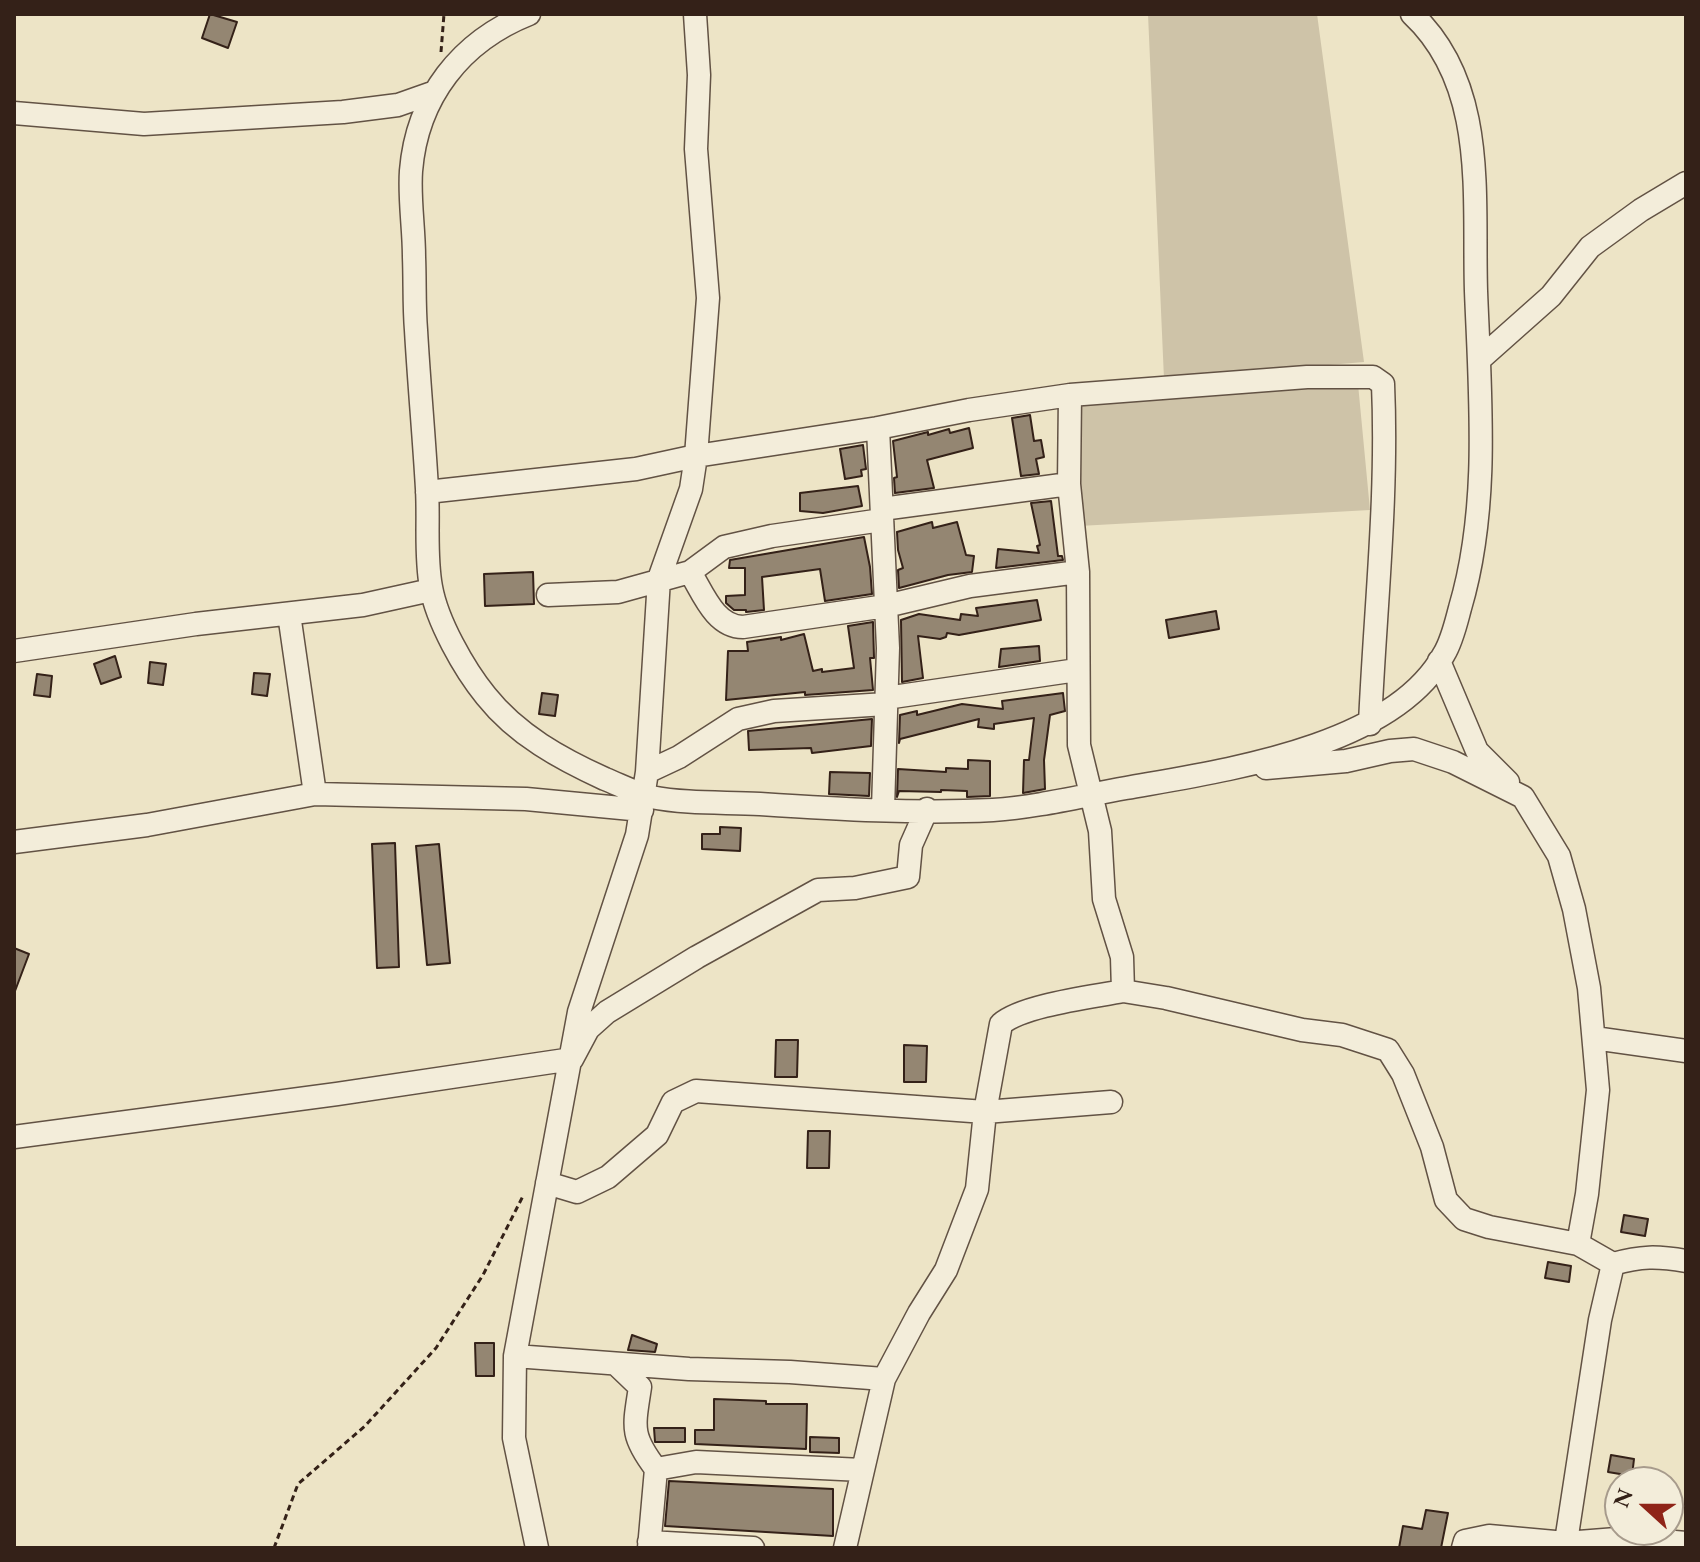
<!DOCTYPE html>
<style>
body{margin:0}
#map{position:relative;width:1700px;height:1562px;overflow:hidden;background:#ede4c6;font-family:"EB Garamond",serif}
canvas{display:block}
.frame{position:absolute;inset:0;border:16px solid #342118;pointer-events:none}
.north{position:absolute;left:1604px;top:1466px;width:80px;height:80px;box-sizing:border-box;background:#f3edda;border:2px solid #a79b8c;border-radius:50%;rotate:291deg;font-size:22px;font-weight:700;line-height:32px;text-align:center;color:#342118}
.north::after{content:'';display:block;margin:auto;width:28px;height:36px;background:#8f2418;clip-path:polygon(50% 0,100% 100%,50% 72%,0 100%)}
</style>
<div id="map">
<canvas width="1700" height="1562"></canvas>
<div class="frame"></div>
<div class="north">N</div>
</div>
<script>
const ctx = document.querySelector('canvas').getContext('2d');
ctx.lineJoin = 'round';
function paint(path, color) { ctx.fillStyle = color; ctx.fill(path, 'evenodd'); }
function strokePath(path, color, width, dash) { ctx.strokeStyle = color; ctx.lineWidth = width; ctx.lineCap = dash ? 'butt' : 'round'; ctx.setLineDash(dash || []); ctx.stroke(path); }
const green = new Path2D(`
 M1148 14H1317L1364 362 1164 379Z
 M1358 384 1370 510 1079 526 1076 404Z`);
const building = new Path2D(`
 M210 14 237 22 228 48 202 38Z
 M1030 415 1034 441 1041 440 1044 457 1036 459 1039 474 1021 476 1012 418Z
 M969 428 973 448 927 460 934 488 895 493 894 478 897 477 893 441 928 432V435L949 429 950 433Z
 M863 445 866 469 861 470 862 476 845 479 840 449Z
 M858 486 862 506 823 513 800 511V493Z
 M1051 501 1058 556H1062L1063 560 996 568 998 549 1039 553 1037 546 1040 545 1031 503Z
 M932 522 933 528 957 522 966 555 974 556 972 572 948 575 899 588 898 570 903 568 898 550 897 532Z
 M864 537 870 567 872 594 825 601 820 569 762 577 764 610 746 612V610H734L726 603V596L745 595V568H729L730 560Z
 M533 572 534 604 485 606 484 574Z
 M1037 600 1041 620 959 635 947 633 946 637 940 639 918 636 923 678 902 682 901 620 919 614 960 620 961 614 978 616 976 608Z
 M1216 611 1219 629 1169 638 1166 620Z
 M873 622 874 658H870L873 690 805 695V692L726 700 728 651H748L747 642 781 637V640L804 634 813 671 822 669V672L854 668 848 626Z
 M1039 646 1040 661 999 667 1001 649Z
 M115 656 121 677 101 684 94 664Z
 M150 662 166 664 163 685 148 683Z
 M254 673 270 674 267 696 252 694Z
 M37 674 52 676 50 697 34 695Z
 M542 693 558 695 555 716 539 714Z
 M1063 693 1065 711 1050 715 1044 760 1045 789 1023 793 1024 760H1029L1034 718 994 724V729L978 727 979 719 900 739 899 743 900 715 917 711V715L962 704 1003 709 1002 701Z
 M872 719 871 746 812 753 811 748 749 750 748 731Z
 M968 760 990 761V796L967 797V791L941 790V792L899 791 897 797 898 769 946 772V768L968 769Z
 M830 772 870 773 869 796 829 794Z
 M720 827 741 828 740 851 702 849V834H720Z
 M395 843 399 967 377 968 372 844Z
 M439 844 450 963 427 965 416 846Z
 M14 948 29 954 15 991H14Z
 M776 1040H798L797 1077H775Z
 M904 1045 927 1046 926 1082H904Z
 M808 1131H830L829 1168H807Z
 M1624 1215 1648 1219 1645 1236 1621 1232Z
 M1548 1262 1571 1266 1569 1282 1545 1278Z
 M632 1335 657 1344 655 1352 628 1350Z
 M475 1343H494V1376H476Z
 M714 1399 766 1401V1404H807L806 1449 695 1444V1430H714Z
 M654 1428H685V1442H655Z
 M810 1437 839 1438V1453L810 1452Z
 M1611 1455 1634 1459 1632 1476 1608 1472Z
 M669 1481 833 1489V1536L665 1526Z
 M1426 1510 1448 1513 1441 1548H1399L1403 1526 1422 1529Z`);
const path = new Path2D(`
 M441 52 444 14
 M274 1548 298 1484 365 1426 436 1348 483 1275 524 1194`);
const minor = new Path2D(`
 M529 14C461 41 417 97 411 171 409 199 414 228 414 257 415 281 414 306 416 330 419 383 424 436 427 489 429 521 425 555 431 587 437 621 464 669 486 696 517 735 561 759 605 779 620 785 635 793 651 797 687 804 723 802 760 804 837 809 916 814 993 810 1038 807 1081 796 1126 788 1221 771 1393 748 1444 654 1452 641 1456 623 1460 608 1490 507 1480 395 1476 291 1473 196 1488 85 1412 14
 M14 113 144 124 343 112 398 105 432 93
 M1479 360 1551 296 1590 247 1641 210 1686 183
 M878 428 888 648 883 809
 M427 492 636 469 696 456 878 428 969 410 1070 395 1307 377H1373L1383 384C1388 498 1375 610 1370 724
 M882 509 1069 484
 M690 572 724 547 772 536 882 520
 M548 595 618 592 690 572C703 593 715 627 743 627L886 606 970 586 1078 572
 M289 614 315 794
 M14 651 196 624 363 605 431 590
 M1439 661 1477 751 1508 782
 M886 698 1077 670
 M1266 768 1346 761 1390 751 1414 749 1453 762 1523 797 1559 856 1574 909 1589 988 1598 1090 1587 1194 1578 1244 1613 1264
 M647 772 679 757 738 719 774 711 886 704
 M14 842 147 825 315 794 526 799 642 810
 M1123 991 1166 998 1302 1030 1342 1035 1388 1050 1403 1074 1432 1147 1446 1200 1464 1219 1489 1227 1578 1244
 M1594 1038 1686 1051
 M14 1137 337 1094 572 1059 588 1029 607 1012 697 957 818 890 855 888 908 877 911 845 927 809
 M547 1183 577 1192 608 1177 657 1135 673 1102 696 1091 985 1112 1111 1102
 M515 1356 689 1369 790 1372 884 1379
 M616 1364 640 1387C634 1427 630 1435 656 1469
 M649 1542 753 1548
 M537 1548 514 1438 515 1356 579 1012 637 835 647 772 659 579 691 489 696 456 708 298 696 149 699 75 695 14
 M649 1548 656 1469 696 1462 862 1470
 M845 1548 884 1379 919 1313 946 1270 977 1189 985 1112 1001 1024C1023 1005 1093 997 1123 991L1122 957 1104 899 1100 831 1079 745 1078 572 1069 484 1070 395
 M1463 1548 1465 1541 1489 1536 1566 1543 1629 1538 1686 1543
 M1565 1548 1600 1320 1613 1264C1641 1256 1657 1256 1686 1261`);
paint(green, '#cec3a8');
paint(building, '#948672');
strokePath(building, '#342118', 2);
strokePath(minor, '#625244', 25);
strokePath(path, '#342118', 3, [6, 4]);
strokePath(minor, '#f3edda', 22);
</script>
